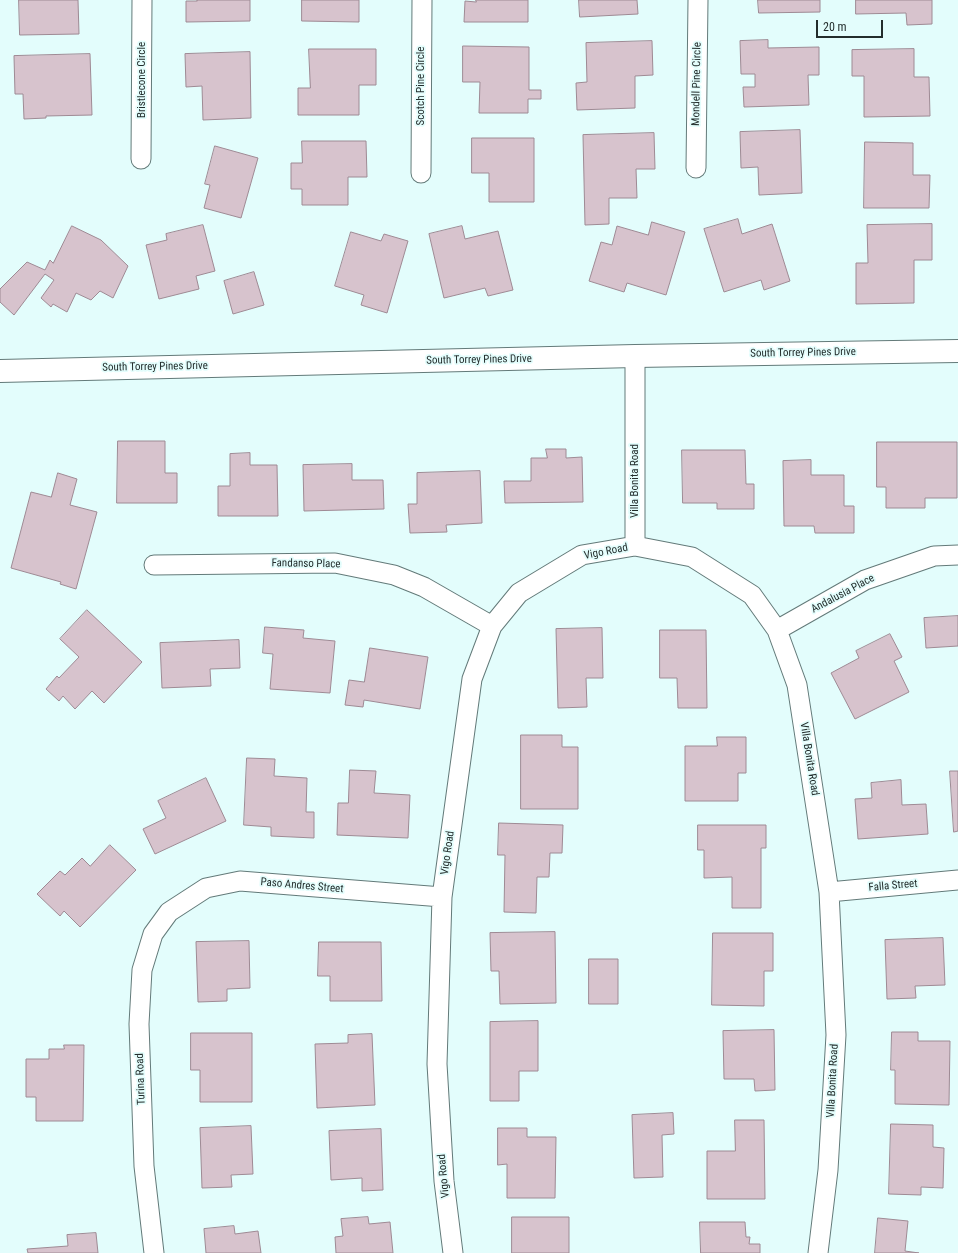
<!DOCTYPE html>
<style>
body{margin:0}
#map{position:relative;width:958px;height:1253px;overflow:hidden;background:#e3fdfc;font-family:"Roboto Condensed",sans-serif}
canvas{display:block}
.scale{position:absolute;left:816px;top:20px;width:67px;height:18px;box-sizing:border-box;border:2px solid #232d2c;border-top:0;padding-left:5px;font-size:12px;line-height:14px;white-space:nowrap;color:#232d2c;-webkit-text-stroke:3px #e3fdfc;paint-order:stroke}
</style>
<div id="map">
<canvas width="958" height="1253"></canvas>
<div class="scale">20 m</div>
</div>
<script>
const ctx = document.querySelector('canvas').getContext('2d');
ctx.lineJoin = 'round';
function paint(path, color) { ctx.fillStyle = color; ctx.fill(path, 'evenodd'); }
function strokePath(path, color, width, dash) { ctx.strokeStyle = color; ctx.lineWidth = width; ctx.lineCap = dash ? 'butt' : 'round'; ctx.setLineDash(dash || []); ctx.stroke(path); }
function drawText(font, color, halo, rows, align = 'center') {
  ctx.font = font + ' "Roboto Condensed",sans-serif'; ctx.lineWidth = 3.5; ctx.setLineDash([]); ctx.textBaseline = 'middle'; ctx.strokeStyle = halo; ctx.fillStyle = color; for (const [text, x, y, turn = 0] of rows) {
    ctx.save(); ctx.translate(x, y); ctx.rotate((+turn || 0) * Math.PI / 180); ctx.textAlign = isNaN(turn) ? turn : align; if (halo) ctx.strokeText(text, 0, 0); ctx.fillText(text, 0, 0); ctx.restore();
  }
}
const building = new Path2D(`
 M19 0H78L79 34 20 35Z
 M197 0H250V21L186 22V1H197Z
 M302 0H359V22L302 21Z
 M476 0H528V22H464L465 1 476 2Z
 M579 0H637L638 14 580 17Z
 M758 0H820V12L759 13Z
 M856 0H932V24L907 25 906 13 856 14Z
 M768 40V48L819 47V75H808L809 105 744 107 743 87H755V74H741L740 41Z
 M652 41 653 75 635 76V108L577 110 576 83 587 82 586 43Z
 M463 46 529 47V90H541V99H528V113H479L480 82H463Z
 M309 49H376V85H359V115H298V88H310Z
 M914 49V77H929L930 116 864 117V76H852V50Z
 M250 52 251 118 203 120 202 86 186 87 185 54Z
 M90 54 92 115 46 116V118L24 119 23 94H15L14 56Z
 M800 130 802 193 759 195 758 167 741 168 740 132Z
 M654 133 655 169H636L637 198H609V224L585 225 583 135Z
 M472 138H534V202H489V173H472Z
 M302 141H366L367 177H348V205H302V189H291V163H302Z
 M865 142 913 143V175H930L929 208H864Z
 M215 146 258 158 241 218 204 208 210 185 205 184Z
 M738 219 742 234 772 224 790 281 764 290 761 280 724 292 704 229Z
 M652 222 685 232 666 295 627 283 624 292 589 281 601 242 612 245 617 226 648 235Z
 M932 224V260H914V303L856 304V263H868L867 225Z
 M203 225 215 271 196 276 199 289 159 299 146 245 167 240 166 234Z
 M72 226 101 240 128 266 113 298 100 291 91 300 76 293 67 312 53 304 51 307 41 298 54 280 45 274 14 315 0 302V289L27 262 45 270 50 260 53 263Z
 M462 226 465 239 498 231 513 290 488 296 485 288 444 298 429 234Z
 M351 232 381 241 384 234 408 241 387 313 361 305 364 295 335 286Z
 M254 272 264 305 233 314 224 281Z
 M118 441H165V473H177V503H117Z
 M877 442H957V498H925V508H886V487H877Z
 M546 449H566V458L582 457 583 502 505 503 504 481H531V458H547Z
 M682 450H745L746 484H754V509H717V503H683Z
 M250 453V465H277L278 516H218V486H230V454Z
 M811 460V475H844V506H854V533H815L814 526H784L783 461Z
 M352 464V480H383L384 509 304 511 303 465Z
 M480 471 482 523 446 525 447 532 410 533 408 504H417V473Z
 M58 473 77 479 70 505 97 512 76 589 60 584 61 582 11 568 31 492 51 497Z
 M87 610 142 662 104 703 92 691 75 709 63 696 59 701 46 689 57 676 59 678 79 657 60 639Z
 M958 616V646L926 648 924 618Z
 M265 627 304 630 303 638 335 641 330 693 270 689 273 654 263 653Z
 M602 628 603 678H586L587 707 558 708 556 629Z
 M660 630H706L707 708H678L677 678H660Z
 M890 634 902 657 894 661 909 692 855 719 831 673 859 658 856 651Z
 M239 640 240 668 210 669 211 686 162 688 160 643Z
 M370 648 428 657 420 709 364 700 363 707 345 705 349 680 364 682Z
 M521 735H562V747H578V809H521Z
 M717 737H746V773H738V801H685V746H717Z
 M247 758 275 759 274 776 307 778 306 812H314V838L271 836V827L244 825Z
 M350 770 376 771 374 793 410 795 408 838 337 835 338 803H348Z
 M950 771H958V831L954 832Z
 M206 778 226 821 155 854 143 829 166 818 158 801Z
 M901 780 902 805 926 804 928 834 858 839 855 799 872 798 871 783Z
 M499 823 563 825 562 853H550L549 877H537L536 913 504 912 505 855H498Z
 M698 825H766V848H761V908H732V877L704 878V850H698Z
 M110 845 136 870 80 927 64 911 60 916 37 894 60 871 65 875 82 858 90 866Z
 M555 932 556 1003 500 1004 499 971H491L490 933Z
 M713 933H773V971H764V1006L712 1005Z
 M943 938 945 985 915 986 916 998 887 999 885 940Z
 M249 941 250 988 227 989V1001L198 1002 196 942Z
 M319 942H381L382 1001H330V976H318Z
 M589 959H618V1004H589Z
 M538 1021V1071H519V1101H490V1022Z
 M774 1030 775 1090 755 1091 754 1079H724L723 1031Z
 M892 1032H918V1041H950L949 1105 895 1104V1070H891Z
 M191 1033H252V1102H200V1070H191Z
 M372 1034 375 1105 317 1108 315 1044 348 1043V1035Z
 M64 1045H84L83 1121H36V1097H26V1059H49V1049H64Z
 M673 1113 674 1134 662 1135 663 1177 634 1178 632 1115Z
 M735 1120H764L765 1199H707V1151H735Z
 M891 1124 933 1125V1147L944 1148 943 1188 921 1187V1195L889 1194Z
 M251 1126 253 1174 231 1175 232 1187 202 1188 200 1128Z
 M498 1128H527V1137H556L555 1198H507V1164L498 1165Z
 M381 1129 383 1190 362 1191V1178L331 1180 329 1131Z
 M368 1217 369 1224 390 1222 393 1253H336L335 1237 343 1236 341 1219Z
 M512 1217H569V1253H512Z
 M878 1218 908 1221 905 1251 919 1253H875Z
 M700 1222H745L746 1237H750L749 1244H760V1253H701Z
 M234 1226 235 1234 258 1231 261 1253H206L204 1229Z
 M96 1233 98 1253H28L27 1249 68 1246 67 1235Z`);
const street = new Path2D(`
 M141 159 142 0
 M696 168 698 0
 M421 173 422 0
 M635 546V356
 M154 565 335 563 394 575 424 587 492 626
 M777 630 865 580 934 556 958 555
 M829 892 958 880
 M154 1253 144 1166 139 1024 142 970 153 934 169 912 206 888 240 881 442 897
 M453 1253 444 1181 437 1064 442 897 472 679 492 626 519 593 582 555 635 546 692 557 752 595 777 630 797 685 829 892 836 1035 828 1170 818 1253`);
const secondary = new Path2D(`
 M0 371 635 356 958 351`);
const streetNames = [
 ["Bristlecone Circle",142,80,-90],
 ["Mondell Pine Circle",697,84,-89],
 ["Scotch Pine Circle",421,86,-90],
 ["South Torrey Pines Drive",803,353,-1],
 ["South Torrey Pines Drive",479,360,-1],
 ["South Torrey Pines Drive",155,367,-1],
 ["Villa Bonita Road",635,481,-90],
 ["Vigo Road",606,552,-11],
 ["Fandanso Place",306,564,1],
 ["Andalusia Place",843,594,-28],
 ["Villa Bonita Road",809,759,81],
 ["Vigo Road",448,853,-82],
 ["Paso Andres Street",302,886,5],
 ["Falla Street",893,886,-5],
 ["Turina Road",141,1079,-92],
 ["Villa Bonita Road",833,1081,-87],
 ["Vigo Road",444,1176,-95]
];
paint(building, '#d7c3cd');
strokePath(building, '#9e8a94', 1);
strokePath(street, '#637a79', 21);
strokePath(secondary, '#637a79', 24);
strokePath(street, '#fff', 19);
strokePath(secondary, '#fff', 22);
drawText('11px', '#232d2c', '#e3fdfc', streetNames);
</script>
